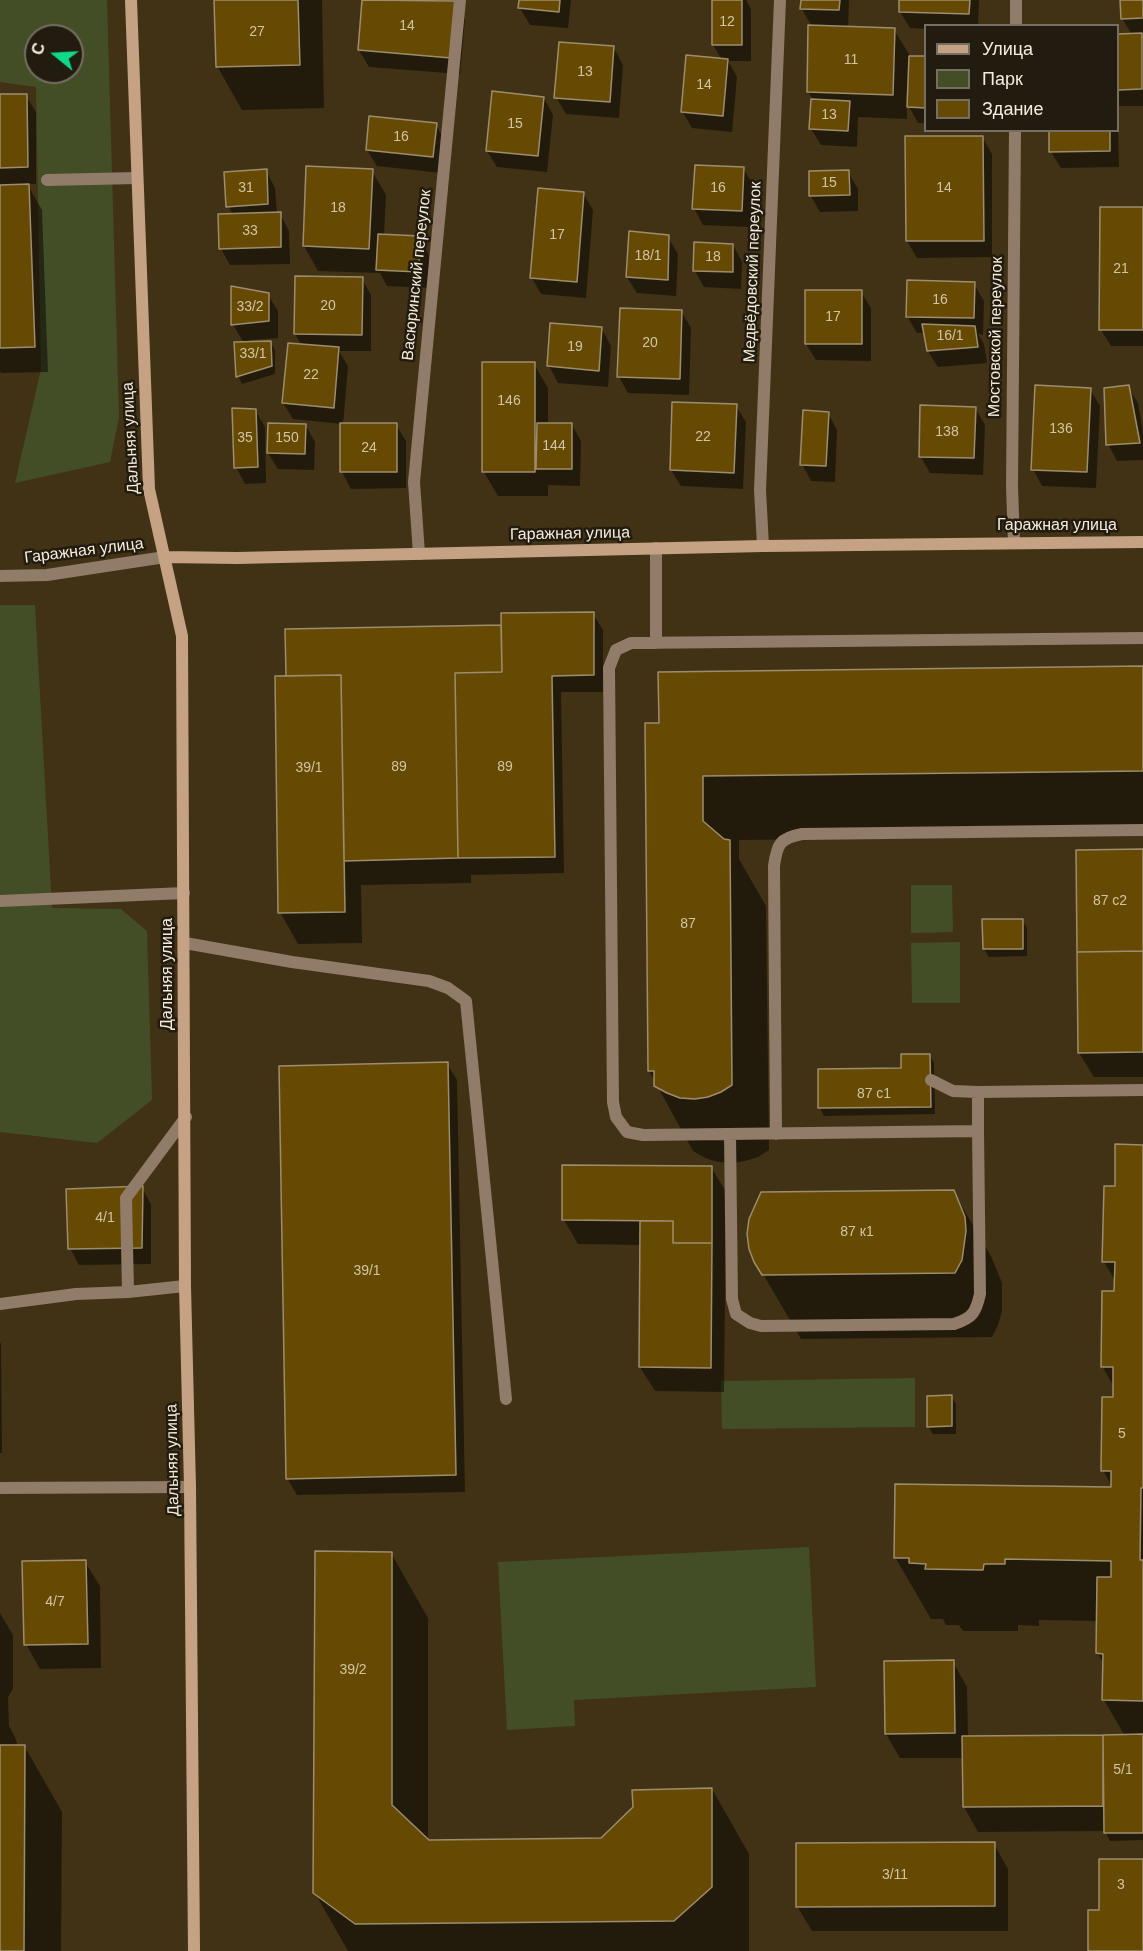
<!DOCTYPE html>
<meta charset="utf-8">
<style>
body{margin:0}
#map{position:relative;width:1143px;height:1951px;overflow:hidden;background:#413216;font-family:Arial,sans-serif}
canvas{display:block}
.legend{position:absolute;left:924px;top:24px;width:195px;height:108px;box-sizing:border-box;background:#221b0f;border:2px solid #766f61;margin:0;padding:8px 10px;list-style:none;font-size:18px;color:#f5ecdb}
.legend li{display:flex;align-items:center;gap:12px;height:30px}
.legend b{width:30px;border:2px solid #766f61}
.north{position:absolute;left:24px;top:24px;width:60px;height:60px;box-sizing:border-box;background:#221b0f;border:2px solid #766f61;border-radius:50%;rotate:288deg;font-size:16px;font-weight:700;line-height:24px;text-align:center;color:#f5ecdb}
.north::after{content:'';display:block;margin:auto;width:21px;height:27px;background:#0ed98a;clip-path:polygon(50% 0,100% 100%,50% 72%,0 100%)}
</style>
<div id="map">
<canvas width="1143" height="1951"></canvas>
<ul class="legend">
<li><b style="height:8px;background:#c6a285"></b>Улица</li>
<li><b style="height:16px;background:#434e26"></b>Парк</li>
<li><b style="height:16px;background:#664a04"></b>Здание</li>
</ul>
<div class="north">С</div>
</div>
<script>
const ctx = document.querySelector('canvas').getContext('2d');
ctx.lineJoin = 'round';
function paint(path, color) { ctx.fillStyle = color; ctx.fill(path, 'evenodd'); }
function strokePath(path, color, width, dash) { ctx.strokeStyle = color; ctx.lineWidth = width; ctx.lineCap = dash ? 'butt' : 'round'; ctx.setLineDash(dash || []); ctx.stroke(path); }
function drawText(font, color, halo, rows, align = 'center') {
  ctx.font = font + ' Arial,sans-serif'; ctx.lineWidth = 5; ctx.setLineDash([]); ctx.textBaseline = 'middle'; ctx.strokeStyle = halo; ctx.fillStyle = color; for (const [text, x, y, turn = 0] of rows) {
    ctx.save(); ctx.translate(x, y); ctx.rotate((+turn || 0) * Math.PI / 180); ctx.textAlign = isNaN(turn) ? turn : align; if (halo) ctx.strokeText(text, 0, 0); ctx.fillText(text, 0, 0); ctx.restore();
  }
}
const green = new Path2D(`
 M0 0H107L119 417 110 462 15 483 41 369 36 87 0 82ZM36 36H72V72H36Z
 M0 605H35L52 908 121 909 147 931 152 1100 97 1143 0 1132Z
 M911 885H952L953 932 911 933Z
 M960 942V1003H912L911 943Z
 M915 1378V1427L722 1429 721 1381Z
 M809 1547 816 1687 574 1700 575 1726 507 1730 498 1562Z`);
const shadow = new Path2D(`
 M215 0H322L324 108 242 110 217 66Z
 M363 0H442V1L455 2 465 19 460 74 369 67 359 50Z
 M521 0H571L568 28 530 25 520 8Z
 M714 0H746L751 9V61H728L737 77 732 132 692 128 682 111 722 60 713 45Z
 M802 0H849L848 28 894 30 909 54V57L926 58V123H918L907 103V119L858 117 857 147 821 145 811 129 814 101 808 92 812 27 802 9Z
 M901 0H979L978 26H926V29L910 28 900 12Z
 M1122 0H1143V34H1140L1143 39V106H1118V35H1132L1122 18Z
 M614 48 623 65 619 118 566 114 556 97Z
 M0 96H26L36 112V184H27L42 210 48 372 1 373 0 371Z
 M544 98 553 115 547 172 497 167 487 151Z
 M436 125 445 141 442 173 377 166 367 150Z
 M1118 126 1119 167 1061 168 1051 152V130H1118Z
 M982 137 992 154V257L917 258 907 241Z
 M743 168 753 185 751 227 703 225 694 208Z
 M266 171 275 188 277 214H280L289 231 290 264 230 265 221 249 233 215 228 206Z
 M372 171 386 195 384 236 420 238 429 255 428 288 387 286 380 273 318 271 304 246Z
 M848 172 858 189V211L820 212 811 196Z
 M583 193 593 210 586 298 541 294 532 278Z
 M1143 209V346H1111L1101 330Z
 M668 237 678 254 676 296 637 293 627 277Z
 M733 245 742 262 741 289 704 287 695 271Z
 M362 279 371 295V351H339L348 366 343 425H396L406 441V488L351 489 342 472V424L293 419 283 403 302 346 295 334Z
 M974 284 984 301 983 335 978 334 984 344 987 363 938 367 928 351 925 333H917L907 316Z
 M861 292 871 308V361L816 360 806 344Z
 M268 295 278 311V338L251 340V343L270 342 275 350V374L242 384 238 376 244 343 233 325Z
 M681 311 691 328 689 395 628 393 619 377Z
 M602 329 611 346 608 387 558 383 549 366Z
 M534 364 548 388V425H572L581 441 580 486 548 485V496H498L484 472Z
 M1128 387 1138 403 1143 432V460L1117 461 1108 444Z
 M1090 389 1100 406 1096 488 1042 486 1033 469Z
 M736 406 746 422 743 489 681 486 671 470Z
 M975 408 985 425 983 475 930 473 921 457Z
 M255 410 265 427 266 483 245 484 236 467Z
 M828 413 837 430 835 482 811 481 802 464Z
 M306 426 315 442 314 470 278 469 268 453Z
 M593 614 603 630V692H561L564 873 471 875V883L361 885 362 943 298 944 280 912 287 677V630L503 626Z
 M1143 668V836L739 840V859L766 906 769 1150 758 1157 745 1161 733 1163 718 1162 705 1158 693 1151 649 1071 660 724Z
 M1143 851V1077H1094L1079 1053Z
 M1022 920 1027 928V956L989 957 984 949Z
 M930 1056 934 1063 935 1114 824 1116 820 1108Z
 M447 1064 457 1080 465 1492 297 1495 287 1478Z
 M1143 1146V1840L1110 1841 1105 1831 978 1832 964 1807V1758H900L886 1734 953 1662 967 1687 968 1737 1125 1736 1104 1700V1665L1098 1653V1621L1039 1620V1626L1018 1625V1631H963L959 1625H946L943 1619H931L895 1557 1113 1489 1103 1470 1114 1387 1102 1366 1116 1292V1282L1104 1262 1116 1188Z
 M711 1167 726 1192 724 1392 655 1391 640 1367 641 1245 578 1244 564 1220Z
 M142 1188 151 1204V1264L79 1265 70 1248Z
 M953 1191 991 1256 1002 1283V1311L998 1325 992 1337 801 1339 756 1262Z
 M0 1342 1 1344 2 1453H0Z
 M951 1396 956 1404V1434H933L928 1426Z
 M391 1553 428 1618V1842L602 1840 712 1789 749 1854V1951H348L315 1893Z
 M85 1562 100 1586 101 1668 40 1669 26 1644Z
 M0 1613 13 1635V1689L8 1697 9 1726 15 1737 18 1747H25L62 1812 61 1951H0Z
 M994 1844 1008 1869V1931H812L797 1906Z`);
const building = new Path2D(`
 M214 0H298L300 65 216 67Z
 M362 0 456 1 451 58 358 50Z
 M519 0H560L559 12 518 8Z
 M712 0H742V45H712Z
 M801 0H840L839 10 800 9Z
 M899 0H970L969 14 899 12Z
 M1120 0H1143V18L1121 19Z
 M808 25 895 28 893 95 807 92Z
 M1142 33V89L1118 90V34Z
 M559 42 614 46 610 102 554 98Z
 M686 55 728 59 723 116 681 112Z
 M909 56H926V108L907 107Z
 M492 91 544 97 538 156 486 151Z
 M0 94H27L28 167 0 168Z
 M811 99 850 101 848 131 809 129Z
 M369 116 437 123 433 157 366 150Z
 M1049 130H1110V151L1049 152Z
 M905 136H983L984 241H906Z
 M695 165 744 167 742 211 692 209Z
 M306 166 373 169 369 249 303 246Z
 M267 169 268 204 226 207 224 172Z
 M849 170 850 195 809 196V171Z
 M29 184 35 347 0 348V185Z
 M538 188 584 192 577 282 530 278Z
 M1100 207H1143V330H1099Z
 M281 212V247L219 249 218 214Z
 M629 231 669 235 668 280 626 277Z
 M378 234 420 236 419 272 376 270Z
 M694 242 733 244V272L693 271Z
 M295 276 363 277 362 335 294 334Z
 M907 280 975 282 974 318 906 317Z
 M231 286 269 293V321L231 325Z
 M805 290H862V344H805Z
 M620 308 682 310 680 379 617 377Z
 M550 323 602 327 599 371 547 366Z
 M922 324 975 326 978 347 927 351Z
 M271 341 272 366 236 377 234 342Z
 M288 343 339 347 334 408 282 403Z
 M482 362H535V472H482Z
 M1035 385 1091 388 1087 472 1031 470Z
 M1129 385 1140 443 1106 445 1104 388Z
 M672 402 737 404 734 473 670 470Z
 M920 405 976 407 974 458 919 457Z
 M232 408 256 409 258 467 234 468Z
 M803 410 829 412 826 466 800 465Z
 M268 423 306 424 305 454 267 453Z
 M340 423H397V472H340Z
 M537 423H572V469H536Z
 M594 612V675L552 676 555 857 458 858 455 673 502 672 501 613Z
 M501 625 502 672 455 673 458 858 344 861 341 675 286 676 285 629Z
 M1143 666V771L703 776V821L724 839 730 840 732 1085 721 1092 708 1097 695 1099 680 1098 667 1093 654 1086V1071H648L645 723H659L658 672Z
 M341 675 345 912 278 913 275 676Z
 M1143 849V951L1077 952 1076 850Z
 M982 919H1023V949H983Z
 M1143 951V1052L1078 1053 1077 952Z
 M901 1054H930L931 1107 818 1108V1069L901 1068Z
 M448 1062 456 1475 286 1479 279 1066Z
 M1115 1144 1143 1145V1488H1141L1140 1560H1143V1701L1102 1700 1103 1654 1096 1653 1097 1577H1111V1561L1005 1559V1564H984L983 1570 925 1569 926 1564 909 1563V1558H894L895 1484 1111 1487V1471H1101L1102 1397H1113V1367H1101L1102 1291H1114L1115 1262H1102L1104 1186H1115Z
 M562 1165 712 1166V1243H673V1221L562 1220Z
 M143 1186 142 1248 68 1249 66 1189Z
 M954 1190 965 1217 966 1231 962 1260 955 1273 762 1275 754 1262 749 1249 747 1234 749 1219 761 1192Z
 M640 1221H673V1243H712L711 1368 639 1367Z
 M952 1395V1426L927 1427V1396Z
 M315 1551 392 1552V1805L429 1840 601 1838 633 1807 632 1790 712 1788V1887L674 1921 355 1924 313 1893Z
 M86 1560 88 1644 24 1645 22 1561Z
 M954 1660 955 1733 885 1734 884 1661Z
 M1143 1734V1833H1104L1103 1735Z
 M1103 1735V1806L963 1807 962 1736Z
 M0 1745H25L24 1951H0Z
 M995 1842V1906L796 1907V1843Z
 M1099 1859H1143V1951H1088V1910H1099Z`);
const lane = new Path2D(`
 M47 180 137 178
 M656 548V643
 M1143 638 631 643 616 650 609 668 613 1102 616 1117 627 1132 643 1135 978 1131V1092L1143 1090
 M0 901 184 893
 M185 943 292 962 429 981 448 988 466 1001 506 1399
 M931 1080 953 1091 978 1092
 M730 1134 732 1299 736 1314 750 1323 761 1326 954 1324C973 1318 976 1312 980 1294L978 1131
 M776 1134 774 866C777 844 780 838 802 834L1143 830
 M128 1292 126 1198 186 1117
 M0 1304 76 1294 128 1292 185 1286
 M0 1488 190 1487`);
const street = new Path2D(`
 M1016 26V0
 M1014 543 1012 487 1015 130
 M763 546 760 490 780 0
 M419 554 414 482 460 0
 M0 576 47 575 165 557`);
const secondary = new Path2D(`
 M131 0 149 489 182 636 185 1286 190 1487 194 1951
 M165 557 237 558 763 546 1143 542`);
const numberNames = [
 ["12",727,22],
 ["14",407,26],
 ["27",257,32],
 ["11",851,60],
 ["13",585,72],
 ["14",704,85],
 ["13",829,115],
 ["15",515,124],
 ["16",401,137],
 ["15",829,183],
 ["31",246,188],
 ["16",718,188],
 ["14",944,188],
 ["18",338,208],
 ["33",250,231],
 ["17",557,235],
 ["18/1",648,256],
 ["18",713,257],
 ["21",1121,269],
 ["16",940,300],
 ["20",328,306],
 ["33/2",250,307],
 ["17",833,317],
 ["16/1",950,336],
 ["20",650,343],
 ["19",575,347],
 ["33/1",253,354],
 ["22",311,375],
 ["146",509,401],
 ["136",1061,429],
 ["138",947,432],
 ["22",703,437],
 ["35",245,438],
 ["150",287,438],
 ["144",554,446],
 ["24",369,448],
 ["89",399,767],
 ["89",505,767],
 ["39/1",309,768],
 ["87 с2",1110,901],
 ["87",688,924],
 ["87 с1",874,1094],
 ["4/1",105,1218],
 ["87 к1",857,1232],
 ["39/1",367,1271],
 ["5",1122,1434],
 ["4/7",55,1602],
 ["39/2",353,1670],
 ["5/1",1123,1770],
 ["3/11",895,1875],
 ["3",1121,1885]
];
const streetNames = [
 ["Медвёдовский переулок",753,272,-88],
 ["Васюринский переулок",417,275,-84],
 ["Мостовской переулок",996,337,-89],
 ["Дальняя улица",131,438,-93],
 ["Гаражная улица",1057,526],
 ["Гаражная улица",570,534,-1],
 ["Гаражная улица",84,551,-7],
 ["Дальняя улица",168,974,-90],
 ["Дальняя улица",173,1460,-91]
];
paint(green, '#434e26');
paint(shadow, '#0007');
paint(building, '#664a04');
strokePath(building, '#9d8d6e', 1.5);
strokePath(lane, '#917b69', 12);
strokePath(street, '#917b69', 12);
strokePath(secondary, '#c6a285', 12);
drawText('14px', '#d1c4a5', null, numberNames);
drawText('16px', '#f5ecdb', '#221b0f', streetNames);
</script>
